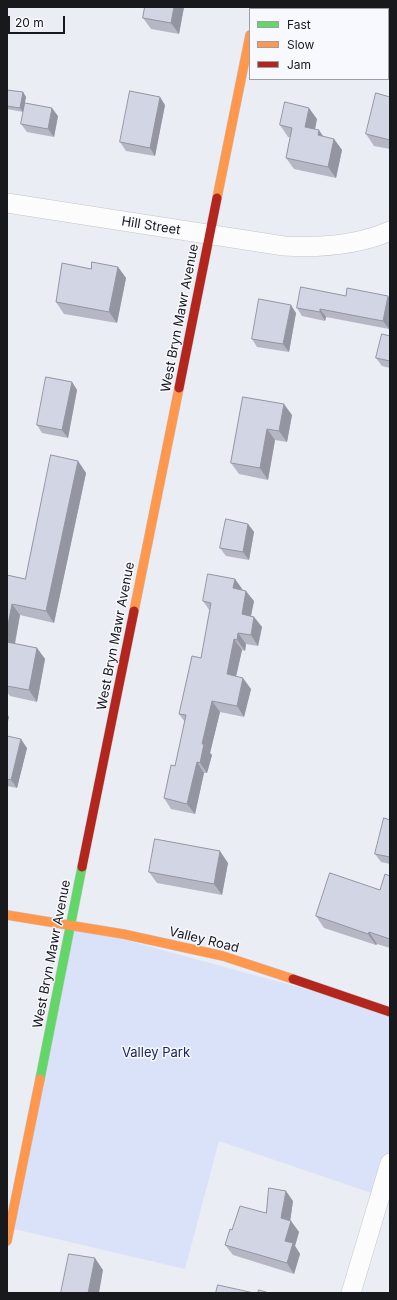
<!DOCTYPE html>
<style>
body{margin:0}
#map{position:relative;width:397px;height:1300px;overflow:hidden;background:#ebedf4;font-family:Inter,sans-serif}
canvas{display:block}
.frame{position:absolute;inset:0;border:8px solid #17191d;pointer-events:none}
.legend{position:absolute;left:249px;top:8px;width:140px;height:72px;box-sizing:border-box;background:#f7f9fe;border:1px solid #9d9fa4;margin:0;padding:5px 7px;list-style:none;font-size:12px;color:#17191d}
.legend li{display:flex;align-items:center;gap:8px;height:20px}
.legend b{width:20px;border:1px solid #9d9fa4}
.scale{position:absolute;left:8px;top:16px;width:57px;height:18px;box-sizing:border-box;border:2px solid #17191d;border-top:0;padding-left:5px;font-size:12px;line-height:14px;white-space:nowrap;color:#17191d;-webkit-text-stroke:3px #f7f9fe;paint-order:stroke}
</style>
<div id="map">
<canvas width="397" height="1300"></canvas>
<div class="frame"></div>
<ul class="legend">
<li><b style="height:5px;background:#63d668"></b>Fast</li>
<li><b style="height:5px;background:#ff974d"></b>Slow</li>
<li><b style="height:5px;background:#b3261e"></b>Jam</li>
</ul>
<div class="scale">20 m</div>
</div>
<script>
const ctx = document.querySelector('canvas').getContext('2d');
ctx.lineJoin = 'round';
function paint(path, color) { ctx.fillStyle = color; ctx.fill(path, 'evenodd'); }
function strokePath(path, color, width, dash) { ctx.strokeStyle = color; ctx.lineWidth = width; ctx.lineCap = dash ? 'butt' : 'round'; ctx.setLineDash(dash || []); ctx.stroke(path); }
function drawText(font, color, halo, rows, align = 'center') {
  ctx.font = font + ' Inter,sans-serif'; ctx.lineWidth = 3; ctx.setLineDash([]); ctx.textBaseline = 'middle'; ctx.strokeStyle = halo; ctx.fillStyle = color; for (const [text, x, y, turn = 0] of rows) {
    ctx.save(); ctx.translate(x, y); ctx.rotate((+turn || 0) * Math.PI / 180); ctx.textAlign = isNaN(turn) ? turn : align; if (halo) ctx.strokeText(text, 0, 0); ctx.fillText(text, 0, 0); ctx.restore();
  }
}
const green = new Path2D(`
 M71 925 390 1012V1163L380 1196 219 1141 185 1269 10 1228Z`);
const street = new Path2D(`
 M7 203 284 246C319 248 358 245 390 231
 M351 1293 390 1163`);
const fast = new Path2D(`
 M40 1079 82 867`);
const slow = new Path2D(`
 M255 9 256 7
 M217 198 250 35
 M134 611 179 388
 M7 915 123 934 223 956 293 979
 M7 1241 40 1079`);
const jam = new Path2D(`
 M179 388 217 198
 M82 867 134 611
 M293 979 390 1012`);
const wall = new Path2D(`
 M145 7H184L179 34 151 29 143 18Z
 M7 90 23 92 26 97 23 112 7 109Z
 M390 97V149L374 146 366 134Z
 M165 105 155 156 126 151 120 142Z
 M58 116 54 137 27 132 21 124Z
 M317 119 315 129 323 137 334 139 342 150 336 178 294 169 286 158 290 137H288L280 125Z
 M118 267 126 278 117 323 64 314 56 302 91 269Z
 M346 296 390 299V323L389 329 326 317 325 321 302 316 297 308Z
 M296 313 289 352 257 347 252 339Z
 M390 336V368L382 366 376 358Z
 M72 382 77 390 68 438 42 433 37 425Z
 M243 397 292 415 287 442 275 440 268 480 239 474 231 463Z
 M78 461 86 473 54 623 20 615 15 644 37 648 45 659 37 702 10 696 7 692V575L25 579Z
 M248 524 254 532 249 560 226 556 220 548Z
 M235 579 242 590 254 601 251 616 254 617 262 627 258 646 246 644 245 651 242 650 236 677 251 689 244 717 220 712 210 753 212 755 207 773H204L195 814 171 809 164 798 175 766 185 722 179 714 201 658 210 611 203 601Z
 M7 736 27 748 17 788 7 786Z
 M390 820V864L381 862 375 854Z
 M228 863 222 895 157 883 149 872Z
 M390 876V948L377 944 376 945 324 928 316 916 380 890Z
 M293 1201 290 1221H291L299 1232 295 1246 300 1254 294 1274 233 1255 225 1245 266 1213Z`);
const shadedWall = new Path2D(`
 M174 7H184L179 34 171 23Z
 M366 7H376L375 9H366Z
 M23 92 26 97 23 112 20 108Z
 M160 97 165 105 155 156 150 148Z
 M52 108 58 116 54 137 48 129Z
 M309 108 317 119 313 139 305 127Z
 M319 130 327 142 318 135Z
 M334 139 342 150 336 178 328 167Z
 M118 267 126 278 117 323 109 312Z
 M388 296 390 299V323L389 329 383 321Z
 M291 305 296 313 289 352 283 344Z
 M320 309 326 317 325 321 320 312Z
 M72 382 77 390 68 438 62 430Z
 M284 404 292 415 287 442 279 431Z
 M267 429 275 440 268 480 260 468Z
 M78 461 86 473 54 623 46 611Z
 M248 524 254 532 249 560 243 552Z
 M235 579 243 590 233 588Z
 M246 591 254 601 249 625 242 614Z
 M12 604 20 615 13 653 7 645V630Z
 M254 617 262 627 258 646 251 635Z
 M238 633 246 644 245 651 237 640Z
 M234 639 242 650 234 685 227 674Z
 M37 648 45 659 37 702 29 690Z
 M243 678 251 689 244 717 237 706Z
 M212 701 220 712 210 753 212 755 207 773 200 763 202 744Z
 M7 714 9 717 7 726Z
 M21 739 27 748 17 788 11 780Z
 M197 762 204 773 195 814 187 804Z
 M220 851 228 863 222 895 214 884Z
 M369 932 377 944 376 945 368 934Z
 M286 1191 293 1201 289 1229 281 1218Z
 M291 1221 299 1232 295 1246 300 1254 294 1274 287 1263 285 1241Z
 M95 1258 103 1270 99 1293H88Z`);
const building = new Path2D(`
 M145 7H174L171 23 143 18Z
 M341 7H366V9H341Z
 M7 90 23 92 20 108 7 106Z
 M130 91 160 97 150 148 120 142Z
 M376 93 390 97V140L366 134Z
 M285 102 309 108 305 127 319 130 318 135 334 139 328 167 286 158 292 128 280 125Z
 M25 103 52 108 48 129 21 124Z
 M92 262 118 267 109 312 56 302 62 263 91 269Z
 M301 287 346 296 347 288 388 296 383 321 320 309V312L297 308Z
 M259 299 291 305 283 344 252 339Z
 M382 334 390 336V361L376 358Z
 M46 377 72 382 62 430 37 425Z
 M243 397 284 404 279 431 267 429 260 468 231 463Z
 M51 455 78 461 46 611 12 604 7 630V575L25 579Z
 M226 519 248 524 243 552 220 548Z
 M208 574 235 579 233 588 246 591 242 614 254 617 251 635 238 633 237 640 234 639 227 674 243 678 237 706 212 701 202 744H204L200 763 197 762 187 804 164 798 171 765 175 766 186 715 179 714 192 656 201 658 211 603 203 601Z
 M7 642 37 648 29 690 7 686Z
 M7 736 21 739 11 780 7 779Z
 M384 818 390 820V857L375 854Z
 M155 839 220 851 214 884 149 872Z
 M330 873 380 890 385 874 390 876V939L369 932 368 934 316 916Z
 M269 1188 286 1191 281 1218 291 1221 285 1241 293 1243 287 1263 225 1245 230 1229 232 1230 240 1206 266 1213Z
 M69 1254 95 1258 88 1293H61Z
 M218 1285 254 1293H216Z
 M259 1290 269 1293H258Z`);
const streetNames = [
 ["Hill Street",151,226,9],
 ["West Bryn Mawr Avenue",180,318,-79],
 ["West Bryn Mawr Avenue",116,636,-79],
 ["Valley Road",204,940,14],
 ["West Bryn Mawr Avenue",52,954,-79]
];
const parkNames = [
 ["Valley Park",156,1053]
];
paint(green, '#dae2f9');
strokePath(street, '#c3c5ca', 20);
strokePath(fast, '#c3c5ca', 10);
strokePath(slow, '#c3c5ca', 10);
strokePath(jam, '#c3c5ca', 10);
strokePath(street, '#fcfcfd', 19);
strokePath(fast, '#63d668', 9);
strokePath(slow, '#ff974d', 9);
strokePath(jam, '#b3261e', 9);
paint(wall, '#b5b8c4');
paint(shadedWall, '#9396a0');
paint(building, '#d2d6e4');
strokePath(building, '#9396a0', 1);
drawText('13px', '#17191d', '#f7f9fe', streetNames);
drawText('13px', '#182562', '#f7f9fe', parkNames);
</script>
